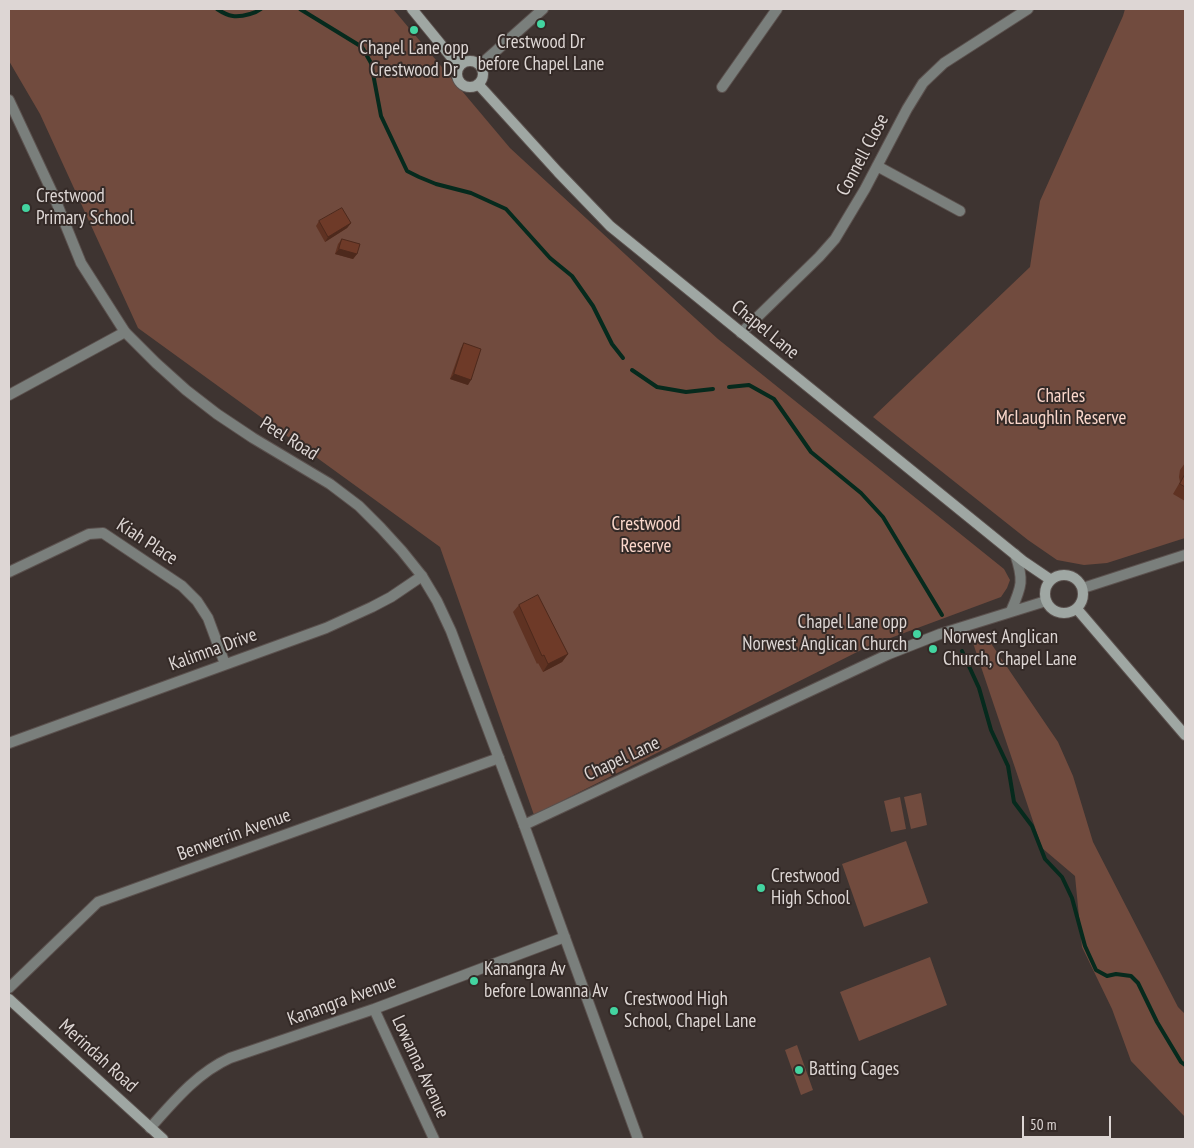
<!DOCTYPE html>
<style>
body{margin:0}
#map{position:relative;width:1194px;height:1148px;overflow:hidden;background:#3e3431;font-family:"PT Sans Narrow",sans-serif}
canvas{display:block}
.frame{position:absolute;inset:0;border:10px solid #ddd6d4;pointer-events:none}
.scale{position:absolute;left:1022px;top:1116px;width:89px;height:22px;box-sizing:border-box;border:2px solid #ddd6d4;border-top:0;padding-left:6px;font-size:15px;line-height:18px;white-space:nowrap;color:#ddd6d4;-webkit-text-stroke:4px #342a27;paint-order:stroke}
</style>
<div id="map">
<canvas width="1194" height="1148"></canvas>
<div class="frame"></div>
<div class="scale">50 m</div>
</div>
<script>
const ctx = document.querySelector('canvas').getContext('2d');
ctx.lineJoin = 'round';
function paint(path, color) { ctx.fillStyle = color; ctx.fill(path, 'evenodd'); }
function strokePath(path, color, width, dash) { ctx.strokeStyle = color; ctx.lineWidth = width; ctx.lineCap = dash ? 'butt' : 'round'; ctx.setLineDash(dash || []); ctx.stroke(path); }
function drawText(font, color, halo, rows, align = 'center') {
  ctx.font = font + ' "PT Sans Narrow",sans-serif'; ctx.lineWidth = 4; ctx.setLineDash([]); ctx.textBaseline = 'middle'; ctx.strokeStyle = halo; ctx.fillStyle = color; for (const [text, x, y, turn = 0] of rows) {
    ctx.save(); ctx.translate(x, y); ctx.rotate((+turn || 0) * Math.PI / 180); ctx.textAlign = isNaN(turn) ? turn : align; if (halo) ctx.strokeText(text, 0, 0); ctx.fillText(text, 0, 0); ctx.restore();
  }
}
const green = new Path2D(`
 M9 9H393L510 148 639 267 718 339 1004 569 1010 580 1007 588 1001 597 869 646 534 815 440 547 138 328 40 114 9 61Z
 M1125 9H1185V538L1107 563 1084 565 1057 560 1028 540 873 417 1030 267 1040 201 1123 16Z
 M986 636 1058 742 1073 776 1093 842 1178 1007 1185 1014V1117L1131 1061 1112 1009 1082 947 1075 876 1042 848 972 640Z
 M921 793 927 825 911 829 904 797Z
 M900 797 906 829 891 832 884 801Z
 M906 841 928 903 864 927 842 864Z
 M930 957 947 1005 859 1041 840 992Z
 M797 1045 813 1090 801 1095 785 1050Z`);
const stream = new Path2D(`
 M217 9C229 17 236 18 250 14 255 13 257 12 261 9
 M300 9 362 47 371 63 381 116 407 171 419 177 436 184 471 193 506 209 550 258 572 276 593 306 612 344 623 358
 M632 370 657 387 686 392 713 389
 M729 387 749 385 774 399 811 452 861 493 883 517 942 615
 M962 651 979 688 991 730 1008 766 1014 802 1032 826 1045 859 1062 877 1072 898 1085 946 1096 970 1107 976 1116 974 1131 976 1138 983 1157 1022 1181 1062 1185 1065`);
const minor = new Path2D(`
 M722 87 777 9
 M877 166 960 211
 M741 333 819 257 835 239 865 189 907 109 923 83 944 63 1028 9
 M9 395 125 332
 M9 572 89 534 103 533 182 586 197 601 208 618 225 664
 M9 743 326 628 372 607 391 597 422 576
 M524 825 638 1139
 M9 988 98 902 499 758
 M374 1009 434 1139
 M150 1128C174 1101 197 1073 230 1058L374 1009 565 937`);
const tertiary = new Path2D(`
 M480 65 543 9
 M9 100 53 194 81 263 125 332 156 363 186 390 217 414 253 438 330 484 359 506 381 528 402 551 422 576 437 601 451 631 524 825 889 654 940 634 1046 601
 M1083 588 1185 555
 M1011 611C1022 586 1024 580 1015 554`);
const secondary = new Path2D(`
 M412 9 452 58 461 64
 M457 74a13 13 0 1 1 26 0a13 13 0 1 1-26 0Z
 M478 84 558 172 610 226 1023 561 1051 580
 M1045 594a19 19 0 1 1 38 0a19 19 0 1 1-38 0Z
 M1077 609 1185 735
 M9 999 163 1139`);
const wall = new Path2D(`
 M319 221 351 223 347 228 325 242 316 226Z
 M342 239 357 254 353 259 335 254 338 244Z
 M464 343 468 385 450 379 461 348Z
 M1185 463V501L1173 494 1180 482 1179 477 1180 470Z
 M519 605 568 654 562 662 543 672 538 663 537 664 513 612Z`);
const shadedWall = new Path2D(`
 M351 223 347 228 325 242 328 237Z
 M339 249 357 254 353 259 335 254Z
 M454 374 471 380 468 385 450 379Z
 M568 654 562 662 543 672 548 664Z`);
const building = new Path2D(`
 M342 208 351 223 328 237 319 221Z
 M342 239 360 244 357 254 339 249Z
 M464 343 481 349 471 380 454 374Z
 M1185 474V487L1180 484Z
 M538 595 568 654 548 664 544 655 542 656 519 605Z`);
const markers = [
 [541,24,5,"#43d4a0"],
 [414,30,5,"#43d4a0"],
 [26,208,5,"#43d4a0"],
 [917,634,5,"#43d4a0"],
 [933,649,5,"#43d4a0"],
 [761,888,5,"#43d4a0"],
 [474,981,5,"#43d4a0"],
 [614,1011,5,"#43d4a0"],
 [799,1070,5,"#43d4a0"]
];
const poiNames = [
 ["Crestwood Dr",541,43,"center"],
 ["before Chapel Lane",541,65,"center"],
 ["Chapel Lane opp",414,49,"center"],
 ["Crestwood Dr",414,71,"center"],
 ["Crestwood",36,197],
 ["Primary School",36,219],
 ["Chapel Lane opp",907,623,"right"],
 ["Norwest Anglican Church",907,645,"right"],
 ["Norwest Anglican",943,638],
 ["Church, Chapel Lane",943,660],
 ["Crestwood",771,877],
 ["High School",771,899],
 ["Kanangra Av",484,970],
 ["before Lowanna Av",484,992],
 ["Crestwood High",624,1000],
 ["School, Chapel Lane",624,1022],
 ["Batting Cages",809,1070]
];
const streetNames = [
 ["Connell Close",863,155,-62],
 ["Chapel Lane",765,330,39],
 ["Peel Road",289,439,32],
 ["Kiah Place",147,542,33],
 ["Kalimna Drive",213,650,-20],
 ["Chapel Lane",622,759,-25],
 ["Benwerrin Avenue",234,835,-20],
 ["Kanangra Avenue",342,1001,-20],
 ["Merindah Road",98,1056,42],
 ["Lowanna Avenue",420,1067,65]
];
const parkNames = [
 ["Charles",1061,397],
 ["McLaughlin Reserve",1061,419],
 ["Crestwood",646,525],
 ["Reserve",646,547]
];
paint(green, '#714b3e');
strokePath(stream, '#062a1d', 4);
strokePath(minor, '#5b514e', 12);
strokePath(tertiary, '#5b514e', 12);
strokePath(secondary, '#5b514e', 12);
strokePath(minor, '#7a7f7c', 10);
strokePath(tertiary, '#7a7f7c', 10);
strokePath(secondary, '#9fa7a3', 10);
paint(wall, '#5f3222');
paint(shadedWall, '#4d291c');
paint(building, '#6e3a28');
strokePath(building, '#4d291c', 1);
for (const [x, y, r, color] of markers) { const dot = new Path2D(); dot.arc(x, y, r, 0, 2 * Math.PI); ctx.fillStyle = color; ctx.fill(dot); strokePath(dot, '#342a27', 2); }
drawText('19px', '#ddd6d4', '#342a27', poiNames, 'left');
drawText('19px', '#ddd6d4', '#342a27', streetNames);
drawText('19px', '#fad7cb', '#342a27', parkNames);
</script>
